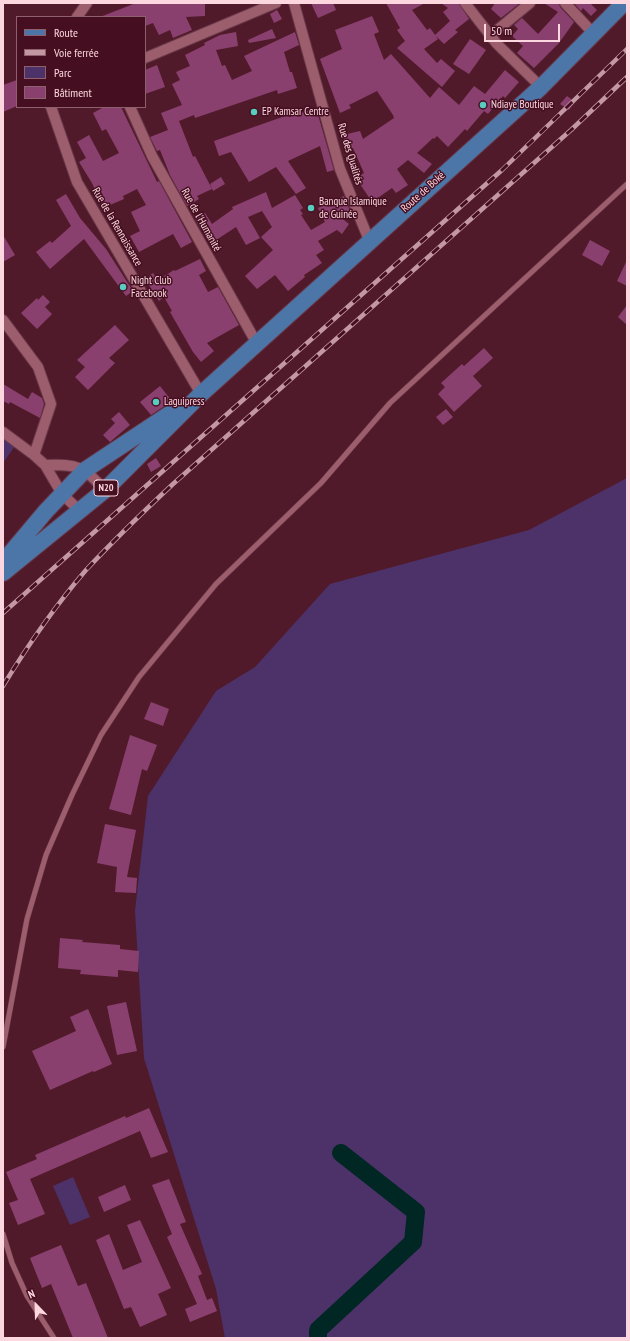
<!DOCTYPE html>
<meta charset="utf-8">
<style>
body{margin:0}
#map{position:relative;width:630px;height:1341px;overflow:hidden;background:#511a2b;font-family:"PT Sans Narrow",sans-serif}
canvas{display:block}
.frame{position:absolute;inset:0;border:4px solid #fcd7df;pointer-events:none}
.legend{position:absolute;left:16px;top:16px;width:130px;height:92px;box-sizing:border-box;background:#460f21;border:1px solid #8f5f6d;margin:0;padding:5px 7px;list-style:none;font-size:12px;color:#fcd7df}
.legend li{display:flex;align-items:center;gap:8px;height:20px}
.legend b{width:20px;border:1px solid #8f5f6d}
.north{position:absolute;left:16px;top:1285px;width:40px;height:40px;-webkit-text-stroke:3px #460f21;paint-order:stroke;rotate:337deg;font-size:11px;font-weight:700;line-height:16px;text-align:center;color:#fcd7df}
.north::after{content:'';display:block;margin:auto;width:14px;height:18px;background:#fcd7df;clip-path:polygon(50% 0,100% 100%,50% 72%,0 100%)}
.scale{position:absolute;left:484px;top:24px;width:76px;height:18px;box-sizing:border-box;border:2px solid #fcd7df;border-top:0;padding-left:5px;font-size:12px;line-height:14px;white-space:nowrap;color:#fcd7df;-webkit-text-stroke:3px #460f21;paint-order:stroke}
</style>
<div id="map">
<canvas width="630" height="1341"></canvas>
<div class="frame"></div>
<ul class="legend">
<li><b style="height:5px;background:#4c76a8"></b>Route</li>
<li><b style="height:5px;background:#c398a3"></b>Voie ferrée</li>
<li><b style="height:11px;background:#4d3269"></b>Parc</li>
<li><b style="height:11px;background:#8a406e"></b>Bâtiment</li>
</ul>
<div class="north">N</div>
<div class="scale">50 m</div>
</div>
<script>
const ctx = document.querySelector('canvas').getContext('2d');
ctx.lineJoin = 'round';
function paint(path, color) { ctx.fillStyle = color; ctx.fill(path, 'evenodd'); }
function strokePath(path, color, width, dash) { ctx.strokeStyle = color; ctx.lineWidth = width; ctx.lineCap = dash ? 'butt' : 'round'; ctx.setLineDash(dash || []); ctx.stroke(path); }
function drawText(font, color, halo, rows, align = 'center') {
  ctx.font = font + ' "PT Sans Narrow",sans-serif'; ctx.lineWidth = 3; ctx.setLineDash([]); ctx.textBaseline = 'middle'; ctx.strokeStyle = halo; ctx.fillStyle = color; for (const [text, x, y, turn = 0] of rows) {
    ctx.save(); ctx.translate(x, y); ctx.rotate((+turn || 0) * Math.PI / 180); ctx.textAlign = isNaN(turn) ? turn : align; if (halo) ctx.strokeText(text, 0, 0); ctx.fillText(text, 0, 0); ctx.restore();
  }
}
const green = new Path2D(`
 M3 437 15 446 3 463Z
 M627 478V1338H225L216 1289 144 1058 135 911 148 796 216 691 255 667 330 584 529 530Z
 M73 1177 90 1217 70 1225 53 1186Z`);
const river = new Path2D(`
 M318 1338V1330L413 1242 416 1212 341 1153`);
const building = new Path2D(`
 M136 3H205V16L186 17 192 30 173 38 170 30 159 35 153 23 145 26V17H100Z
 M311 3H333L336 10 318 18Z
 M386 3H425L412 10 427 30 430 28 438 39 424 49 437 63 441 59 455 71 442 87 397 48 405 41 397 30 400 28Z
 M441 3H459L469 19 455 30 458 32 444 44 435 35 450 21 443 12 448 8Z
 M495 3H520L501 18 491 9Z
 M544 3H559L560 7 574 22 559 43 534 68 517 53 523 46 512 36 518 29 514 25 522 18 538 34 558 12Z
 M574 3H590L597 10 591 16 583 8 581 11Z
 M277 10 282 19 274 23 270 14Z
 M372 16 379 32 374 34 384 60 391 54 430 98 439 87 459 105 474 86 485 94 505 70 519 82 505 98 503 96 488 114 484 111 467 131 465 129 448 147 437 136 434 139 433 138 417 153 432 164 424 173 408 160 397 169 408 185 396 193 392 188 372 202 356 178 364 173 353 148 346 150 343 135 360 131 363 139 394 118 393 115 377 91 349 105 351 108 340 113 320 59 342 49 335 30Z
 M272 29 276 38 249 43 248 40Z
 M236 32 238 46 216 50 222 66 225 65 232 80 252 71 244 56 295 32 299 45 284 52 290 72H292L297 88 278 94 277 90 195 118 194 115 179 121 193 157 195 156 212 189 197 196 199 199 187 206 170 175 160 150 157 151 150 137 168 130 161 113 182 105 172 84 180 80 176 72 190 66 185 55 205 45 204 43 220 35Z
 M470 39 486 50 469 74 453 64Z
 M157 65 165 87 145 94V70Z
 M17 80V106L3 112V85Z
 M567 96 575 102 569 110 560 104Z
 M104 107H121L157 182 159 181 192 242 181 248 173 234 139 252 130 236 140 231 131 212 146 205 137 189 123 196 124 199 103 208 92 183 79 162 86 158 77 142 89 135 103 161 119 153 106 129 102 131 93 113Z
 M316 108 334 170 327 172 320 146 288 161 306 188 296 194 276 167 249 182 231 152 219 156 214 141 288 115 289 117Z
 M221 177 225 184 213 191 210 184Z
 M266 192 272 208 295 195 303 208 300 210 303 214 301 215 311 230 325 222 318 208 344 196 350 211 339 216 349 224 342 234 337 230 318 241 324 250 316 255 322 263 304 275 305 277 288 291 275 275 257 289 245 276 273 250 261 237 272 227 262 211 248 217 260 238 246 245 236 227 210 244 195 219 205 213 212 224 233 209 232 207Z
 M66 194 80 218 106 249 133 291 126 296 84 239 50 269 36 252 50 241 52 243 71 226 56 200Z
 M3 235 15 255 3 262Z
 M590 240 610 251 602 266 582 255Z
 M200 259 206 271 199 275 208 292 218 287 239 325 207 343 214 351 201 362 193 352 170 312 172 311 164 297 159 301 145 279 153 273 158 280 174 270 175 271Z
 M627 260V286L617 281Z
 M43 295 50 302 45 307 52 314 37 329 21 313 37 298 38 300Z
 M627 305V325L618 317Z
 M115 325 129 340 109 358 115 363 88 390 75 377 85 367 77 360Z
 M484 348 493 358 473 376 482 386 454 412 438 394 445 387 441 383 462 364 464 366Z
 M3 384 28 399 32 392 42 398 44 404 40 418 10 402 9 404 3 401Z
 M160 386 172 401 151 415 140 402Z
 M446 409 453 417 443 425 436 417Z
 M119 412 130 425 110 442 103 435 115 423 111 419Z
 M156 458 161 466 151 472 147 464Z
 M151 702 169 709 163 726 144 719Z
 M130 735 157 745 147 771 142 769 131 815 109 809Z
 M105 824 136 830 127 877 137 878 136 893 115 892 117 867 97 863Z
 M60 938 83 940 82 942 120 945V949L139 951 138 972 118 970V977L80 974 81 970 58 968Z
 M126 1002 137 1051 117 1055 107 1006Z
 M88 1009 112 1064 94 1072 93 1071 50 1090 32 1051 76 1031 70 1017Z
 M149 1108 168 1152 151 1158 140 1131 30 1179 45 1214 18 1225 9 1203 18 1200 6 1172 37 1159 35 1155 125 1116 126 1118Z
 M169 1179 186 1222 180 1224 202 1274 198 1276 207 1300 212 1298 217 1311 190 1322 185 1309 197 1304 167 1237 172 1234 152 1185Z
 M125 1185 131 1200 104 1212 98 1197Z
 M140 1220 171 1288 158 1294 167 1315 140 1327 131 1307 124 1309 96 1240 109 1234 123 1270 142 1262 127 1225Z
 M61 1245 78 1286 86 1283 108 1338H73L51 1284 42 1288 30 1258Z`);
const service = new Path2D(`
 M3 1047 27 919 46 855 72 795 101 735 139 677 216 584 321 483 390 403 627 184
 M3 1234 12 1263 27 1296 54 1338`);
const minor = new Path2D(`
 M294 3 340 169 369 240
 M465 3 497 44 541 87
 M565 3 593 33
 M77 17 87 3
 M490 36 530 3
 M145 58 276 3
 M51 107 77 182 201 394
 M130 107 152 156 256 342
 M3 320 38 367 51 404 34 455
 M3 432 34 455 45 465 62 494 80 511
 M45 465C79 464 82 466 105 490`);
const primary = new Path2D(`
 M3 562 46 511 85 470 174 411
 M3 573 105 490 201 394 541 87 624 3`);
const rail = new Path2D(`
 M3 613 502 170 627 49
 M3 686C28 645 55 606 86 570 114 540 143 512 173 484L571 130 627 77`);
const markers = [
 [483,105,4,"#58cec0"],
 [254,112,4,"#58cec0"],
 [311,208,4,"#58cec0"],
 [123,287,4,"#58cec0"],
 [156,402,4,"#58cec0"]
];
const shields = [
 [106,488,24]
];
const shieldNames = [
 ["N20",106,488]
];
const poiNames = [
 ["Ndiaye Boutique",491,105],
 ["EP Kamsar Centre",262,112],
 ["Banque Islamique",319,202],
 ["de Guinée",319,215],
 ["Night Club",131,281],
 ["Facebook",131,294],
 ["Laguipress",164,402]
];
const streetNames = [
 ["Rue des Qualités",350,154,73],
 ["Route de Boké",423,192,-42],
 ["Rue de l'Humanité",201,220,61],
 ["Rue de la Rennaissance",117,227,60]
];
paint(green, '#4d3269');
strokePath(river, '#002723', 18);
paint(building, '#8a406e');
strokePath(service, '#683848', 6);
strokePath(minor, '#683848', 12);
strokePath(primary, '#683848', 18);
strokePath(service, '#9c5d6d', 5);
strokePath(minor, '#9c5d6d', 10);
strokePath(primary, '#4c76a8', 16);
strokePath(rail, '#c398a3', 4.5);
strokePath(rail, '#460f21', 3, [9]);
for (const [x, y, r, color] of markers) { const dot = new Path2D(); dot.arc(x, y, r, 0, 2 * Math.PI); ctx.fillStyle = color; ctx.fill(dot); strokePath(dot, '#460f21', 1.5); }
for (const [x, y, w] of shields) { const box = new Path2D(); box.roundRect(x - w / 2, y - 8, w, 16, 3); ctx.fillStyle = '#460f21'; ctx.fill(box); strokePath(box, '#fcd7df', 1); }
drawText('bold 10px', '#fcd7df', null, shieldNames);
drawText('11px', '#fcd7df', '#460f21', poiNames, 'left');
drawText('11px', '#fcd7df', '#460f21', streetNames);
</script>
